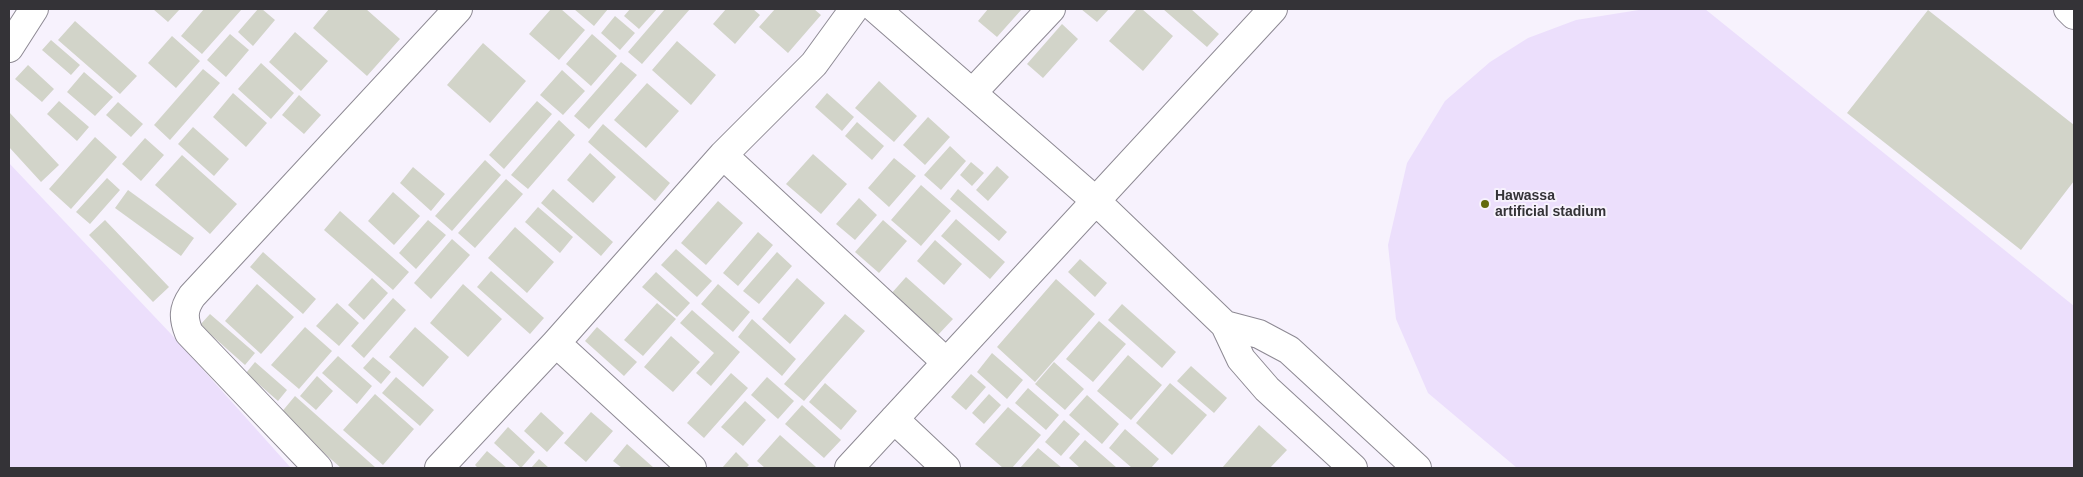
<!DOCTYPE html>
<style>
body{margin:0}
#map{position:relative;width:2083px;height:477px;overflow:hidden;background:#f7f2fd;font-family:Arial,sans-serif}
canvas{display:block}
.frame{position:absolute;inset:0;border:10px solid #343337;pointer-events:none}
</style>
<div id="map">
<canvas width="2083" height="477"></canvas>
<div class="frame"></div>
</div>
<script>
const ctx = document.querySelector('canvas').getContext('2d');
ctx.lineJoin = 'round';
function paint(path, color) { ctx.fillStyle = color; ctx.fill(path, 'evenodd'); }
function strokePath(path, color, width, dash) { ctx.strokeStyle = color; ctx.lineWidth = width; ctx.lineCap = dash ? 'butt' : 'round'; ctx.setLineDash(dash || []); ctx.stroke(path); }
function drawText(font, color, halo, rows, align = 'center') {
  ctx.font = font + ' Arial,sans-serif'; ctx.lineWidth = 4; ctx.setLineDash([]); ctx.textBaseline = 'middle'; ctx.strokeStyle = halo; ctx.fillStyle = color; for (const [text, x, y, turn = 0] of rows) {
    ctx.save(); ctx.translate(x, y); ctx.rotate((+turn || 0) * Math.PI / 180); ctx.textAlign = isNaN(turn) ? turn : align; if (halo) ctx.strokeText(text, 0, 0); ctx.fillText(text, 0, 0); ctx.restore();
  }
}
const green = new Path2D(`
 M1645 9H1705L2074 306V468H1517L1428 393 1396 319 1388 245 1407 163 1445 101 1490 62 1528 38 1576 20Z
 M9 163 171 334 291 468H9Z`);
const building = new Path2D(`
 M153 9H180L168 22Z
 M204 9H242L202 54 181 36Z
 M258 9H262L275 20 253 46 238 32Z
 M329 9H366L400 39 367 76 313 28Z
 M551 9H561L585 30 559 60 529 34Z
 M574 9H608L594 26Z
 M630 9H657L639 29 624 16Z
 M665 9H690L642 64 628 52Z
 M726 9H753L760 15 735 44 713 24Z
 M775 9H814L821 15 788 53 759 27Z
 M988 9H1022L997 37 978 21Z
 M1081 9H1109L1097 22Z
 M1137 9H1142L1173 36 1143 71 1109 41Z
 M1163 9H1191L1219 34 1207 47Z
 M1928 10 2074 125V181L2021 250 1847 113Z
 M615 16 635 33 620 50 601 33Z
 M75 21 137 76 120 94 58 40Z
 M1062 24 1078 39 1043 78 1027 64Z
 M295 32 328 61 301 91 269 62Z
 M230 34 249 50 226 77 207 60Z
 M592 34 617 56 591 86 566 64Z
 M172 36 200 61 176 88 148 63Z
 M51 40 80 65 71 75 42 50Z
 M677 41 716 75 691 105 652 70Z
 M483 43 526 81 490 123 447 85Z
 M621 62 637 75 589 129 574 116Z
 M261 63 294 93 271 119 238 89Z
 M28 65 54 89 42 102 15 79Z
 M203 69 220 83 170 140 154 125Z
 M562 70 585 91 563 115 540 95Z
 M84 72 113 97 95 116 67 92Z
 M879 81 917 116 894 142 855 108Z
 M647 83 679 111 646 148 614 120Z
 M233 93 267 123 246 147 213 117Z
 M827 93 854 117 842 131 815 107Z
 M299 95 321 115 304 134 282 115Z
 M59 101 89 127 77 141 47 114Z
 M537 101 552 114 504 169 489 155Z
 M118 102 143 124 131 137 106 115Z
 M9 112 59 165 41 182 9 147Z
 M928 117 950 137 925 165 903 145Z
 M559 120 575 135 528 189 511 175Z
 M857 122 884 146 872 160 845 136Z
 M603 124 670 183 655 201 588 142Z
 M193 127 229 159 214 176 178 144Z
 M95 137 117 157 71 209 49 189Z
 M145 138 164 155 141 181 122 164Z
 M950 146 966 161 941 190 924 175Z
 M590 153 616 177 593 203 567 180Z
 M813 154 847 184 821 214 786 184Z
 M182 155 237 204 210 234 155 185Z
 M894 158 916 176 889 207 868 188Z
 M485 160 501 175 452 231 435 216Z
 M971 162 984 173 972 186 960 175Z
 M997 166 1009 177 988 201 976 190Z
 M413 167 445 194 431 211 400 183Z
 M107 178 120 190 90 224 76 212Z
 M506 179 523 194 475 248 458 233Z
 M921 185 951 211 921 246 891 220Z
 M553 189 613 242 601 256 541 203Z
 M958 189 1007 232 999 241 950 199Z
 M128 190 194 238 181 256 115 208Z
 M393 192 420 216 394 245 368 221Z
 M859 198 877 215 855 240 836 224Z
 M718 201 743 223 706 265 681 243Z
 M538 207 573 237 560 253 525 222Z
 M340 211 409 272 393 290 324 230Z
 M956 219 1005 262 990 279 941 236Z
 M105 220 169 287 153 302 89 235Z
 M428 220 446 235 416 269 399 253Z
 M883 220 907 241 879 273 855 252Z
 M515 227 554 262 527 293 488 258Z
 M758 232 773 245 738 286 723 273Z
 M452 239 470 255 431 299 414 283Z
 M935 240 962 264 944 285 917 261Z
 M676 249 712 281 697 297 661 265Z
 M263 252 316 299 303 314 250 267Z
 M777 252 792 266 759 304 743 291Z
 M1080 259 1107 283 1095 297 1068 272Z
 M491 271 544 318 530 334 477 287Z
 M656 272 690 303 677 317 642 287Z
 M906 277 953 319 937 336 890 295Z
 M372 278 388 293 364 320 348 305Z
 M797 278 825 303 790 344 762 319Z
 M1056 279 1095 314 1035 382 997 347Z
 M257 284 294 317 261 354 225 321Z
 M463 284 502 319 468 357 430 323Z
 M718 284 750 312 733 332 701 304Z
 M393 298 406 310 364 358 351 346Z
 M337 303 359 323 339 346 316 326Z
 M657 303 676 319 643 356 624 340Z
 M1122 304 1176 352 1162 368 1108 320Z
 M692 310 740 352 711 386 696 373 714 353 680 323Z
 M210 314 255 353 245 365 200 325Z
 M845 314 865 331 804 401 784 384Z
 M752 319 796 359 782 376 738 337Z
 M1099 321 1126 344 1093 382 1066 359Z
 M305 327 332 351 299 389 271 365Z
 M415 327 449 357 423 387 389 357Z
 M597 327 637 362 624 376 585 341Z
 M671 336 700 362 673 392 644 367Z
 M992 353 1023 380 1007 399 977 372Z
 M1128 355 1162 385 1131 420 1097 391Z
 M338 356 372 386 357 404 322 373Z
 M373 357 391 372 381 384 363 368Z
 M255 362 287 390 278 401 246 373Z
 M1054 362 1084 389 1065 410 1035 384Z
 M1191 366 1227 398 1214 413 1177 381Z
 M731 373 748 388 704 438 687 423Z
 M971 374 986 387 966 410 951 397Z
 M317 376 333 391 316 410 300 396Z
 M396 377 434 410 420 426 382 393Z
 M767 377 794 401 778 419 751 395Z
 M825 383 857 411 841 430 809 402Z
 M1170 383 1207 415 1172 455 1136 423Z
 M1028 388 1059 415 1046 430 1015 403Z
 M375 394 414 429 383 465 343 430Z
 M989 394 1001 405 984 424 972 413Z
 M1087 395 1119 424 1102 444 1069 415Z
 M295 396 376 468H341L280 414Z
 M745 401 766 420 743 446 721 427Z
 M802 405 841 440 824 458 785 424Z
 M1008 407 1041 435 1012 468H1003L975 444Z
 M541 412 564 433 547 452 524 431Z
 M591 412 613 431 586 462 564 443Z
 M1064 420 1080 434 1061 456 1045 442Z
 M1259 425 1287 450 1270 468H1222Z
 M508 427 535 452 521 468 494 443Z
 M1125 429 1159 459 1151 468H1132L1109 448Z
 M780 435 816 467 815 468H765L757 461Z
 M1085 440 1117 468H1080L1069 458Z
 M627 444 654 468H622L613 461Z
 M1038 448 1062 468H1020Z
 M487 451 507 468H478L475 465Z
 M736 452 749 465 746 468H722Z
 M539 459 549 468H531Z`);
const minor = new Path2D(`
 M876 9 1097 202 1225 325 1241 359 1267 389 1353 468
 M2068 9 2074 15
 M9 48 34 9
 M973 92 1051 9
 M723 155 946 362
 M1225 325 1259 334 1289 350 1417 468
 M556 343 692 468
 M894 419 946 468
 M318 468 189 333C183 318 183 309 192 296L458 9
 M439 468 556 343 723 155 814 64 854 9
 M849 468 1273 9`);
const markers = [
 [1485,204,5,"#626a0d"]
];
const poiNames = [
 ["Hawassa",1495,196],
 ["artificial stadium",1495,212]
];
paint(green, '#ecdffc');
paint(building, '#d2d4c9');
strokePath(minor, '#8d8993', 30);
strokePath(minor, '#fff', 28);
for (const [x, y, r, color] of markers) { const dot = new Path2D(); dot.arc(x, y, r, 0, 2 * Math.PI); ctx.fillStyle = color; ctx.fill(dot); strokePath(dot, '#f7f2fd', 2); }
drawText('bold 14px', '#343337', '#f7f2fd', poiNames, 'left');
</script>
